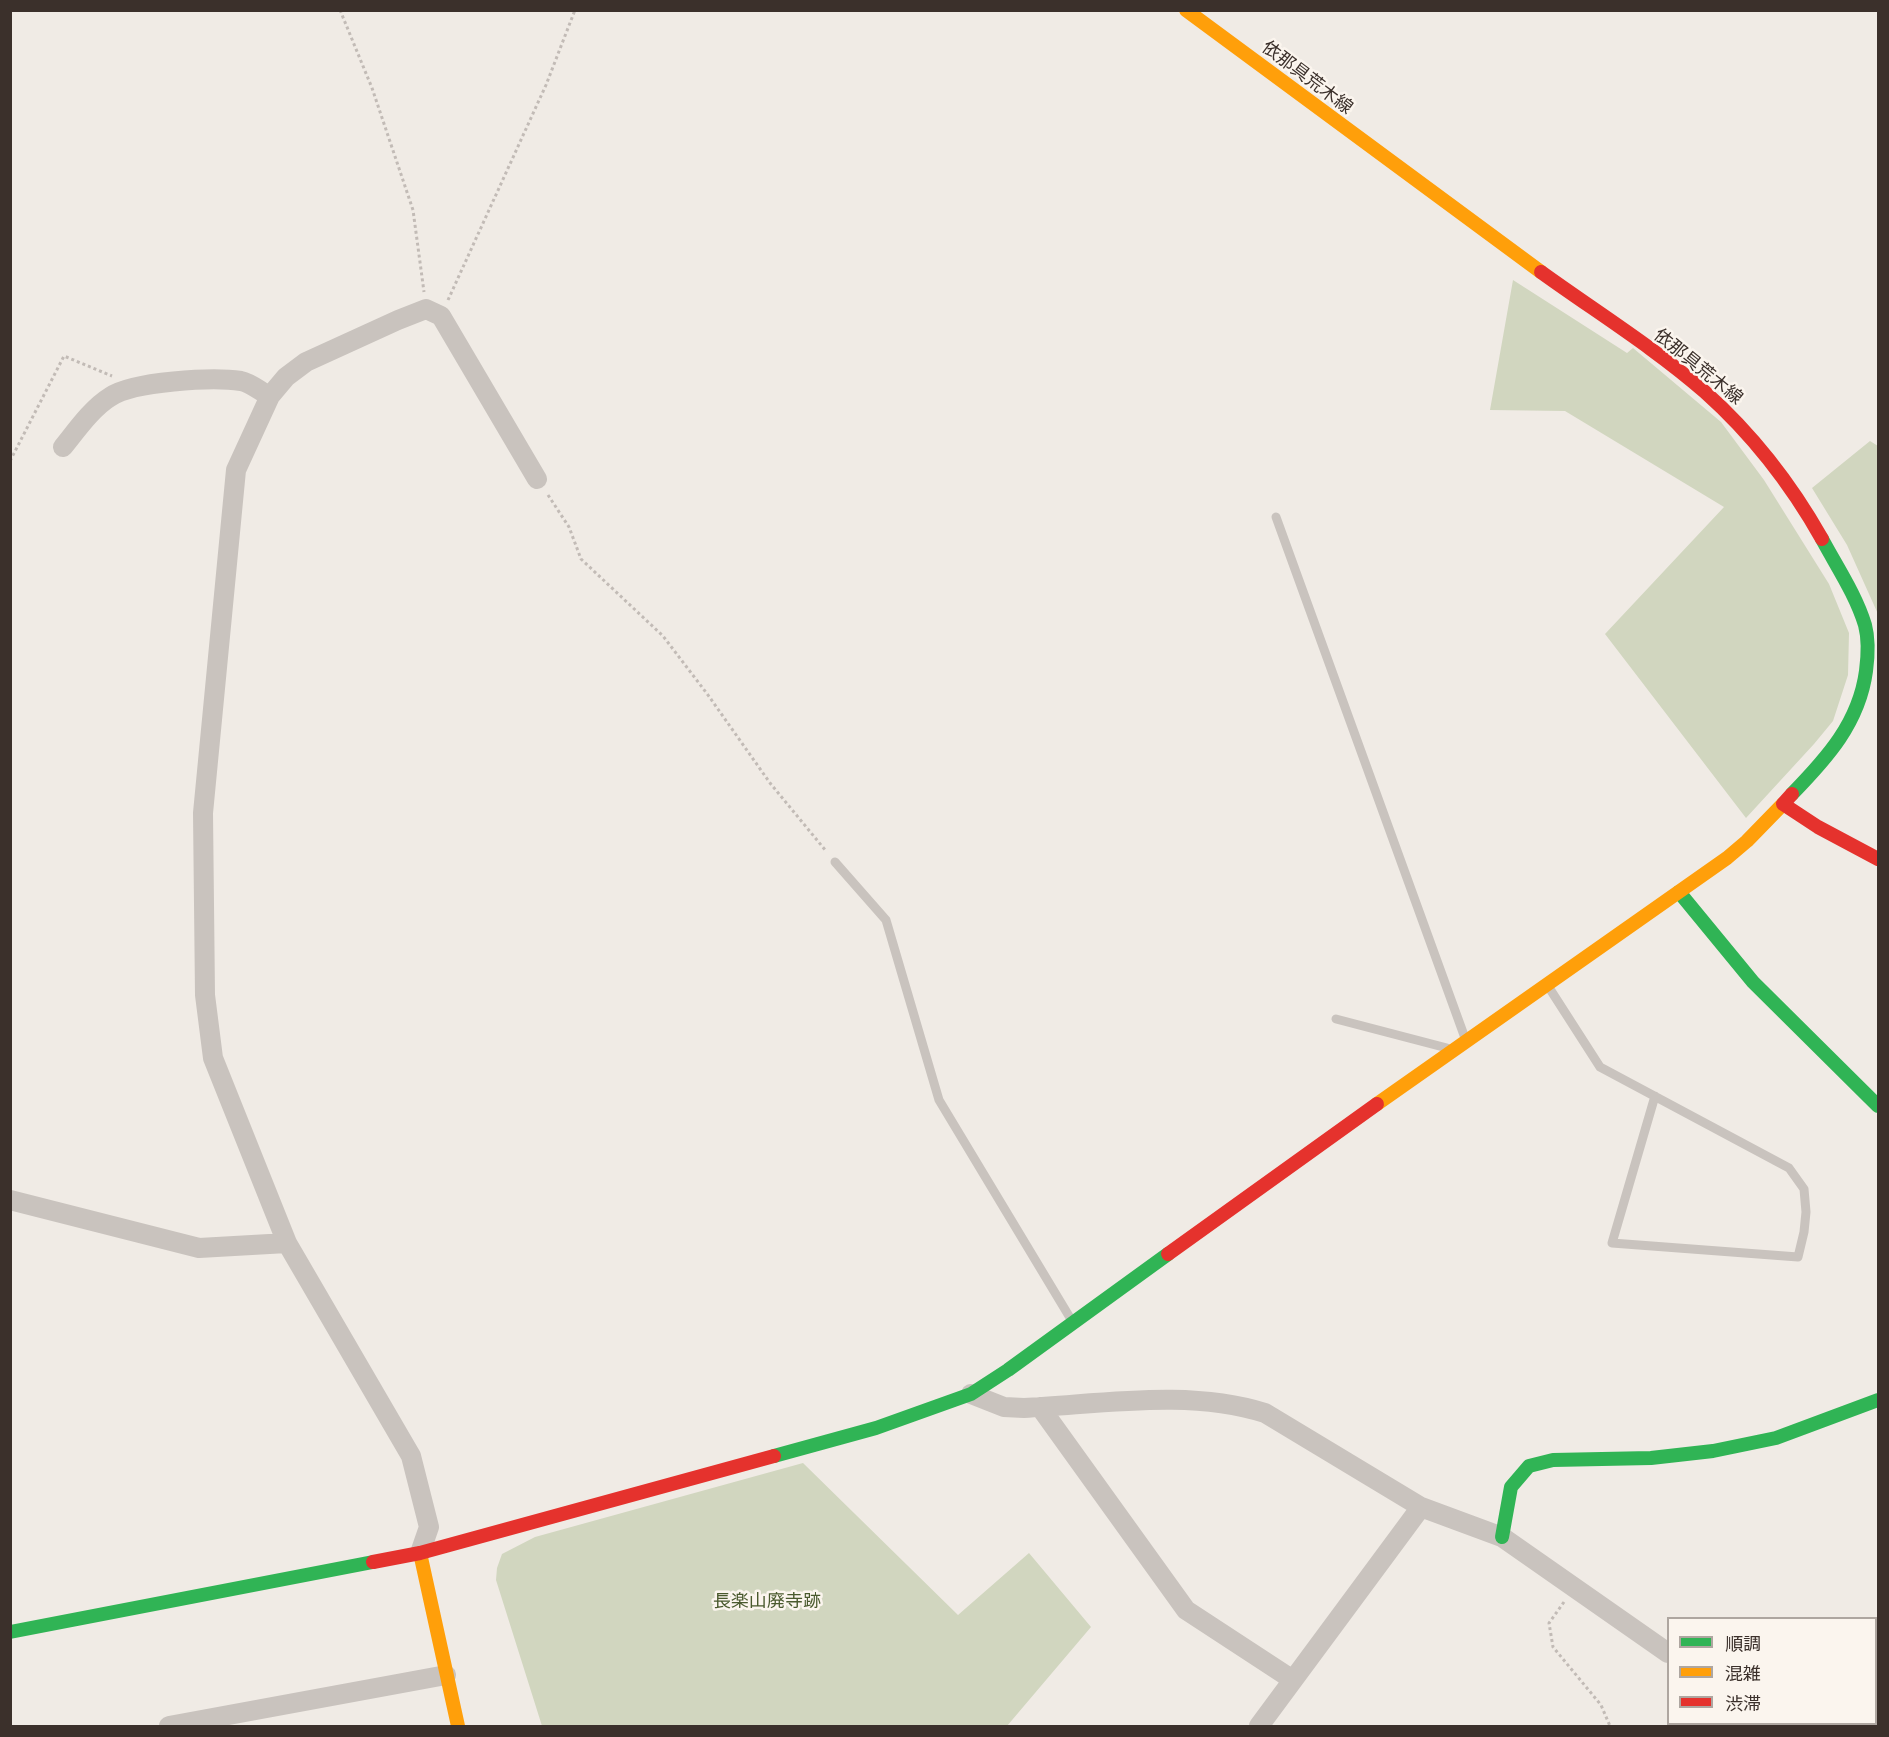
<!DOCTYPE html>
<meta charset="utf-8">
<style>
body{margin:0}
#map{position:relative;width:1889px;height:1737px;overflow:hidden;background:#f0ebe5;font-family:"Noto Sans","Noto Sans JP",sans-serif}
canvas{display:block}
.frame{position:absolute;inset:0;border:12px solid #3b302b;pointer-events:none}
.legend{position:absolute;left:1667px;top:1617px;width:210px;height:108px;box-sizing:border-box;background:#fbf5ee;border:2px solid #aea6a0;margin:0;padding:8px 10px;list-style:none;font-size:18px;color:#3b302b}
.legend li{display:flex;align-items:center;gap:12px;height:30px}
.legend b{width:30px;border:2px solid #aea6a0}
</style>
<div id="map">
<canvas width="1889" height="1737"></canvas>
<div class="frame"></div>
<ul class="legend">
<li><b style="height:8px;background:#30b455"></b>順調</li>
<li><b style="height:8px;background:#ff9f0a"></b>混雑</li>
<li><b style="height:8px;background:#e5322d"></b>渋滞</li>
</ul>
</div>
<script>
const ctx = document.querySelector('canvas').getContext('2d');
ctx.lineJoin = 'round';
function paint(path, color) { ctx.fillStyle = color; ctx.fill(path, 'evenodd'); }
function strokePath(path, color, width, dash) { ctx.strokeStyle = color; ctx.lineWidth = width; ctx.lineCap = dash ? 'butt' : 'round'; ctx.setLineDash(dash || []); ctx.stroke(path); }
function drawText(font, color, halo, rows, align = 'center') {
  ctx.font = font + ' "Noto Sans","Noto Sans JP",sans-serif'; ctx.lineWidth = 5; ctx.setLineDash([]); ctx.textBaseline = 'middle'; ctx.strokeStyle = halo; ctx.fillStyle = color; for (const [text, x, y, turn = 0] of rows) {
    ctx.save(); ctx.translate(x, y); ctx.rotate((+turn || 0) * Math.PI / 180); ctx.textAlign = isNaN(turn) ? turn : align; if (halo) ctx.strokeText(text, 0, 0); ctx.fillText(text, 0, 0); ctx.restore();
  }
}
const green = new Path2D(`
 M1513 280 1627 353 1633 348 1721 422 1764 480 1829 584 1849 633 1848 675 1833 721 1814 744 1746 818 1605 634 1724 507 1565 411 1490 410Z
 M1870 441 1878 446V614L1847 545 1812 488Z
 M803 1463 958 1615 1029 1553 1091 1627 1007 1726H542L496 1580 497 1568 502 1554 535 1537Z`);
const path = new Path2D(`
 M340 10 372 88 413 210 424 292
 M448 300 546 85 575 10
 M10 461 64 356 112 376
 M548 495 569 527 581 559 663 636 708 695 770 783 826 851
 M1564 1602 1549 1623 1553 1647 1601 1705 1610 1726`);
const lane = new Path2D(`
 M1276 517 1465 1038
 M835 862 886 920 939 1100 1072 1321
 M1548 986 1600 1067 1789 1168 1804 1189 1806 1212 1804 1232 1798 1257 1612 1243 1655 1096
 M1336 1019 1447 1048`);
const street = new Path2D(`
 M63 447C76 431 92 408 110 397 133 381 213 377 241 381 251 383 261 392 270 396
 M10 1200 199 1248 287 1243
 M971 1394 1004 1407 1024 1408C1103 1404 1189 1389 1265 1413L1421 1507 1502 1537 1668 1653
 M1040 1407 1186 1610 1293 1680
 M420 1553 429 1527 411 1456 287 1243 213 1058 205 995 203 813 236 470 270 396 286 377 306 362 398 320 426 309 441 316 537 479
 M1876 1693H1878
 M169 1726 446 1675
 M1259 1726 1421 1507`);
const fast = new Path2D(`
 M1792 794C1827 758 1859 723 1866 671 1868 656 1869 640 1865 625 1856 595 1837 567 1822 539
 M1679 892 1753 982 1878 1106
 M774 1456 876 1428 971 1394 1008 1370 1168 1254
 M1502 1537 1511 1487 1529 1466 1553 1460 1651 1458 1713 1451 1776 1438 1878 1400
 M10 1632 373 1562`);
const slow = new Path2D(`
 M1186 10 1541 272
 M1377 1104 1727 858 1747 841 1783 804
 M420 1553 458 1726`);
const jam = new Path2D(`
 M1541 272C1595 311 1656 349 1705 392 1752 434 1791 484 1822 539
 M1792 794 1783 804 1818 827 1878 859
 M1168 1254 1377 1104
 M373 1562 420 1553 774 1456`);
const streetNames = [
 ["依那具荒木線",1307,78,37],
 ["依那具荒木線",1698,367,39]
];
const parkNames = [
 ["長楽山廃寺跡",767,1602]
];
paint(green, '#d1d6bf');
strokePath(path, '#c2bbb6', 3, [3, 3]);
strokePath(lane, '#c9c3be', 9);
strokePath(street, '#c9c3be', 20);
strokePath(fast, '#30b455', 14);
strokePath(slow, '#ff9f0a', 14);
strokePath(jam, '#e5322d', 14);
drawText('18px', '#3b302b', '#fbf5ee', streetNames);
drawText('18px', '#4a5a2e', '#fbf5ee', parkNames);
</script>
